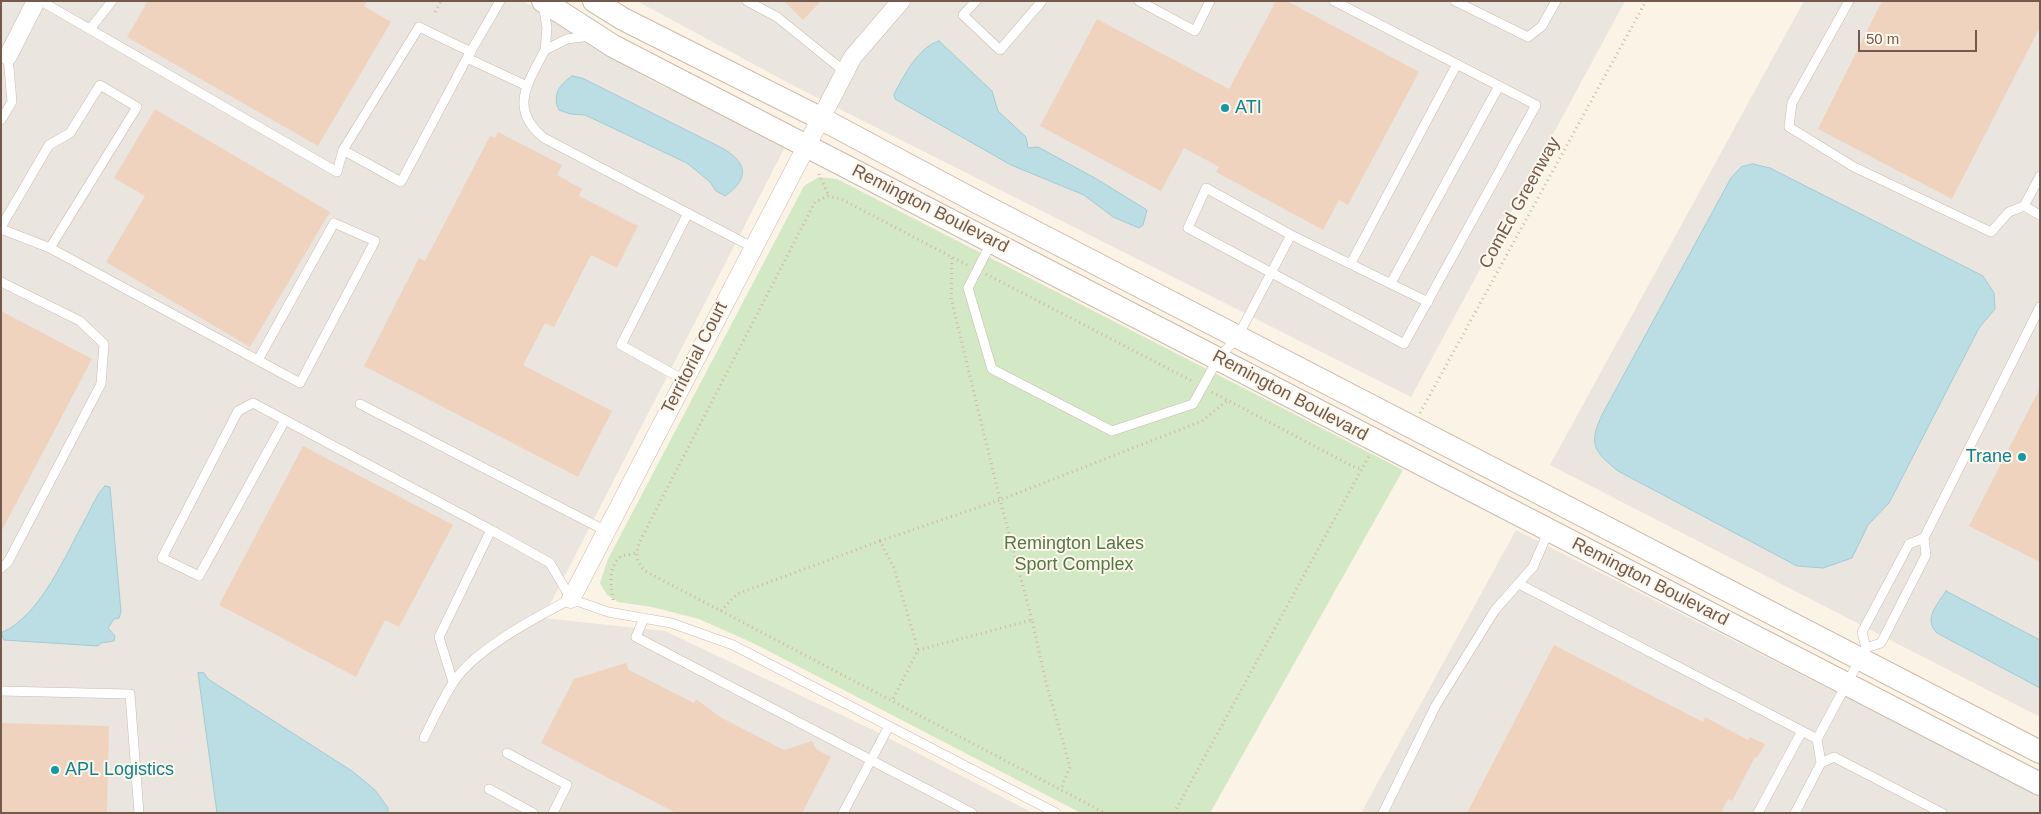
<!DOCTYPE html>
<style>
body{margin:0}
#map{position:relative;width:2041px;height:814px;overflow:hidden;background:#fbf3e6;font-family:Arial,sans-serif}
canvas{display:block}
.frame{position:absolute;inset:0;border:2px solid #735a4c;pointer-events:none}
.scale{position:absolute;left:1858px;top:30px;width:119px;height:22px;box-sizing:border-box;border:2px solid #735a4c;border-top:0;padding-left:6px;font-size:15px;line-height:18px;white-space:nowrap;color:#735a4c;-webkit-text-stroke:4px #fef7ec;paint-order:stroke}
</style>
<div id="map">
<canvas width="2041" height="814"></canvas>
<div class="frame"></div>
<div class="scale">50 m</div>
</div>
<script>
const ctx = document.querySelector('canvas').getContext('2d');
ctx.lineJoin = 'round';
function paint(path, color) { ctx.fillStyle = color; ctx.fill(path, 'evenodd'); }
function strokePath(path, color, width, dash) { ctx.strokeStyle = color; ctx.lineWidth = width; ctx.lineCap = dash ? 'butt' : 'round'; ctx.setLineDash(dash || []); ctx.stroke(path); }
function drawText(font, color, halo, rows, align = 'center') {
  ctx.font = font + ' Arial,sans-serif'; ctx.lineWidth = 4; ctx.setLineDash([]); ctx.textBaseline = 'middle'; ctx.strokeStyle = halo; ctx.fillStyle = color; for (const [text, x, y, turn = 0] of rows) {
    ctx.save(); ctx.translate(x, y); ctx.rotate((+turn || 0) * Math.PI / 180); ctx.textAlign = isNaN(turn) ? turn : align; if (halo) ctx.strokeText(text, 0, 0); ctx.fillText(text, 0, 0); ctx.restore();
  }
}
const industrial = new Path2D(`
 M1 1H523L650 80 786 145 543 618 665 631 873 730 1033 813H1Z
 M637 1H1625L1411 397 794 86Z
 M1804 1H2040V717L1550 465Z
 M1516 530 2040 796V813H1361Z`);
const green = new Path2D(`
 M819 177 837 179 1403 470 1210 813H1081L755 644 699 619 652 607 618 602 607 595 600 583 608 559 804 186Z`);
const water = new Path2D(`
 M939 41 992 91 998 111 1026 137 1028 148 1038 147 1095 178 1147 210 1143 225 1139 228 1113 217 1084 195 1011 165 895 99 894 94C904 76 918 47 939 41Z
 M572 76 582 78 724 149C748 164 749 179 725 196L716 191 710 182 687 163 585 115 570 114 559 110C552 95 559 85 572 76Z
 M1753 164 1770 168 1983 276 1994 293 1995 309 1979 328 1889 503 1868 525 1852 558 1823 568 1797 566 1618 471C1593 451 1588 443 1603 413L1731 178 1741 167Z
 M105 486 110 487 121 612 119 618 114 619 108 628 115 636 114 641 101 643 98 646 4 640 1 633C42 615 66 553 87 516 92 506 97 494 105 486Z
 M1946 591 2040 640V688L1937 633C1923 619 1937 605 1946 591Z
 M204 673 208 679 352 771 375 790 388 808V813H217L198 673Z`);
const building = new Path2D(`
 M148 1H367L364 6 391 22 318 146 127 37Z
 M784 1H821L803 20Z
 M1276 1H1287L1419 72 1348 205 1339 200 1323 230 1216 172 1219 167 1184 148 1161 191 1040 126 1097 19 1229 89Z
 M1882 1H2040V27L1952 199 1818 129Z
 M155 109 330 212 250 347 106 262 145 196 114 178Z
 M498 132 562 165 557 175 582 189 579 196 638 226 617 268 591 255 554 327 545 323 523 365 612 411 578 477 364 366 419 258 425 261 490 136 495 138Z
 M1 311 92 359 1 532Z
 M2040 388V562L1969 526Z
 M303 446 453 525 399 627 385 620 356 677 219 605Z
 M1554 645 1703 722 1705 717 1748 740 1750 737 1765 744 1757 758 1755 757 1732 801 1728 799 1721 813H1467Z
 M626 663 629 670 694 703 696 699 720 717 784 750 812 741 816 749 831 757 802 813H676L541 743 574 679Z
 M1 723 109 726 107 813H1Z`);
const path = new Path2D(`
 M435 12 441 1
 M819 174 829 196
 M952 258 951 298 1000 500 1202 421 1228 400
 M967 265 841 199 828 196 815 202 643 535C636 550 633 558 645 571L1105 813
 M986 274 1194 382
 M1212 392 1356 468H1363
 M1420 413 1646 1
 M880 541 1000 500 1032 620
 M613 600C611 583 607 570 621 556L636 553
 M721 611 737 594 880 541 894 568 918 650 892 701
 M918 650 1032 620 1046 682 1070 767 1061 789
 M1174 813 1369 456`);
const service = new Path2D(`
 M41 1 337 172 343 150
 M500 1 467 58 527 86
 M747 1 777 17 845 72
 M976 1 963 15 1000 50 1042 1
 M1139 1 1195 31 1210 1
 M1455 1 1528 37 1542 26 1556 1
 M1849 1 1792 103 1789 127 1854 167 1991 232 2009 212 2024 206 2040 215
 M543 4 547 28 545 50 567 39 590 36
 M90 29 112 1
 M545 50C528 83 508 109 544 138L752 247
 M467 58 401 182 343 150 419 27 471 52
 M1 120 12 102 8 56 6 57
 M2024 206 2040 176
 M1 227 49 145 70 133 100 85 137 107 50 248
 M1 229 50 248 300 383 375 241 334 223 258 360
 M1291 235 1428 302
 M992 241 968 288 992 369 1112 431 1193 404 1218 359 1238 336 1291 235 1206 188 1188 228 1404 344 1536 105 1334 1
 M1351 263 1457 64
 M1 282 80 321 104 344 101 384 8 562 1 568
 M1391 283 1499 86
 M684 380 621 345 688 213
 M360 404 606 531
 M285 420 199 576 162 558 238 411 253 403 491 530
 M1519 584 1802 731
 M644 618 636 637 972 813
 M1866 648 1881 643 1926 555 1924 538 2040 307
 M453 682 439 637 491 530 550 563 571 599 608 612 671 623 733 645 1056 813
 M1 691 130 694 139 813
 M424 738C433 720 442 700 453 683 475 649 535 618 571 599
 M507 753 567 785 553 813
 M1821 763 1834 757 1942 813
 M489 789 533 813
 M843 813 889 726
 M1383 813 1436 705 1495 610 1533 567 1549 530
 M1758 813 1802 731 1817 739
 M1795 813 1821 763 1817 739 1866 648 1862 632 1909 544 1924 538`);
const minor = new Path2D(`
 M8 56 36 1
 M571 599 845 72 852 58 901 1`);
const tertiary = new Path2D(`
 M543 1 613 46 2040 784
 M594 1 623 19 820 118 979 203 2040 752`);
const markers = [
 [1225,108,5,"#0f9aa8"],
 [2022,457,5,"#0f9aa8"],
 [55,770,5,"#0f9aa8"]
];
const cultureNames = [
 ["ATI",1235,108],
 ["Trane",2012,457,"right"],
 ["APL Logistics",65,770]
];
const streetNames = [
 ["ComEd Greenway",1520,203,-61],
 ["Remington Boulevard",930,209,27],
 ["Territorial Court",695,358,-63],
 ["Remington Boulevard",1290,396,28],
 ["Remington Boulevard",1650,582,27]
];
const parkNames = [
 ["Remington Lakes",1074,544],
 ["Sport Complex",1074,565]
];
paint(industrial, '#ebe5e0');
paint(green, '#d3e8c5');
paint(water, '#bbdde4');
strokePath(water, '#a2ccd5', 1);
paint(building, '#efd3bf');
strokePath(service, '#ccbbad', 10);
strokePath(minor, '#ccbbad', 19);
strokePath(tertiary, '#ccbbad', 24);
strokePath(path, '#d4b6a2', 3, [1, 4]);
strokePath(service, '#fff', 9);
strokePath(minor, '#fff', 18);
strokePath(tertiary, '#fff', 22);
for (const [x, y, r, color] of markers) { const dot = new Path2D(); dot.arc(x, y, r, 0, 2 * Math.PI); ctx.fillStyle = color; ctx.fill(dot); strokePath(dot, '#fef7ec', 2); }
drawText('18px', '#0d838f', '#fef7ec', cultureNames, 'left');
drawText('18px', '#735a4c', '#fef7ec', streetNames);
drawText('18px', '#537844', '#fef7ec', parkNames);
</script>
